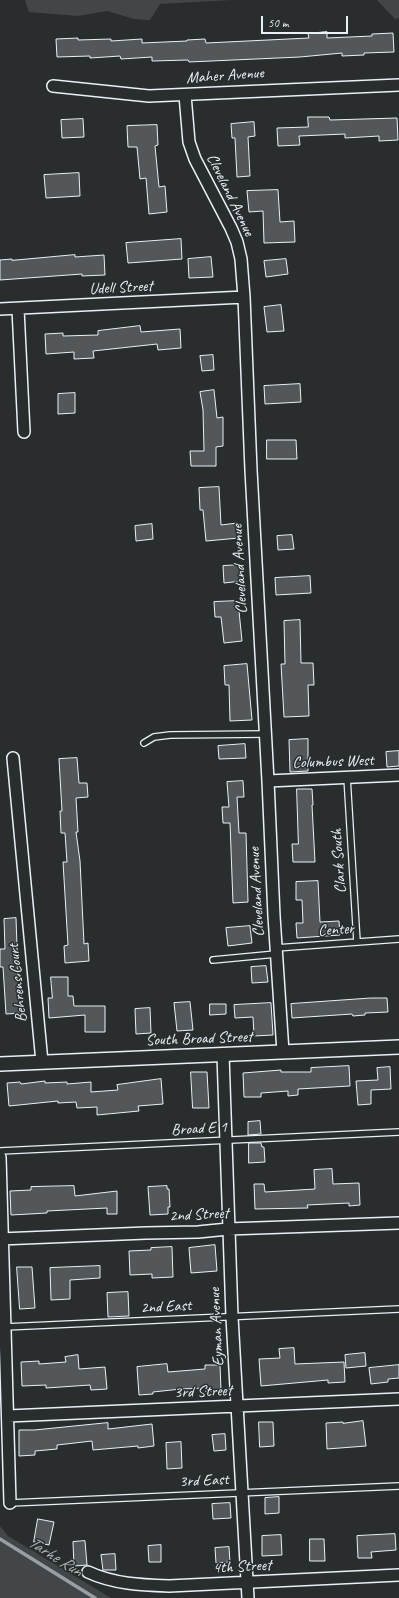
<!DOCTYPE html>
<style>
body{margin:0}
#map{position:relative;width:399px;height:1598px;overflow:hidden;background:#2a2d2e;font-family:Caveat,sans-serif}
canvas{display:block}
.scale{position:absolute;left:261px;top:16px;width:87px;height:18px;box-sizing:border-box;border:2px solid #e8f1f8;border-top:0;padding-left:5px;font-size:12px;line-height:14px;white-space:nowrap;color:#e8f1f8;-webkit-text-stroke:3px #2a2d2e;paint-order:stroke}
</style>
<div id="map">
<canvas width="399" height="1598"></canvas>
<div class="scale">50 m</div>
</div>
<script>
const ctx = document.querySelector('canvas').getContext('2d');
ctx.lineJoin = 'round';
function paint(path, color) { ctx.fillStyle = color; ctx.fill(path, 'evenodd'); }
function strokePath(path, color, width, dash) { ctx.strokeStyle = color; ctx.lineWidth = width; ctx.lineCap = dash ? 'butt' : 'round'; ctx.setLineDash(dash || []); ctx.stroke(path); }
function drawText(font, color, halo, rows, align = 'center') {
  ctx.font = font + ' Caveat,sans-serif'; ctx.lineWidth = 3; ctx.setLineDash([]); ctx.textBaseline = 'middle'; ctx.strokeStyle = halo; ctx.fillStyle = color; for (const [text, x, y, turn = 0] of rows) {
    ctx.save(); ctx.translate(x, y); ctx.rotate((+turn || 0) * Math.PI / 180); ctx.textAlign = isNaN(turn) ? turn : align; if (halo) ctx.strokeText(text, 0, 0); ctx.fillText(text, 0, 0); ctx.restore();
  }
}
const green = new Path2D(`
 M25 0H232L160 4 150 20 134 19 107 11 78 16 29 12Z
 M377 0H399V18L395 19Z
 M0 1526 8 1536 111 1598H0Z`);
const stream = new Path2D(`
 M0 1539 95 1598`);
const building = new Path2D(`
 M327 32V38L372 36V34L393 33 394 52 364 53V55L342 56V53L300 57 189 62 188 60 152 61V57L121 59 120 56 90 58V56L57 57 56 39 78 38V40L111 39V41L142 39V43L187 41V40L205 39 206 43 309 38 308 34Z
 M308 117H329L330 120 397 118 398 140 379 141V136L345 138V134L299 136 300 145 278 146 277 128 308 127Z
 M83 119 84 137 62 138 61 120Z
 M254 122 255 136 248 137 250 176 237 177 235 138H232L231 124Z
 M157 125 158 145 155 146 159 187 165 186 167 212 149 214 146 178 140 179 137 147H128L127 126Z
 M79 173 80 196 46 198 44 175Z
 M278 190 280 222 294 221 295 242 264 243 263 211 249 212 247 191Z
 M181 239 182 259 128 263 126 243Z
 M75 255V257L104 255 105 275 82 276V274L0 280V260L12 259V260Z
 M211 257 213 277 189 278 188 259Z
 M286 259 288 274 266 277 264 261Z
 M281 305 284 331 267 332 264 307Z
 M140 326 141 332 180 329 181 348 158 350 157 344 93 351 94 358 74 359V352L46 354 45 334 63 333V336L98 335V331Z
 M213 355 214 370 202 371 200 356Z
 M300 384 301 402 265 404 264 386Z
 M214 390 217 418 223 417V446L216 447V466H191L190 451H204L203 410 200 392Z
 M75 393V413L58 414V394Z
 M267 440H296L297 459H267Z
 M219 487 221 525 237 523 239 538 206 541 203 510H200L199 488Z
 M152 524 153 539 136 541 135 526Z
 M292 535 294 549 278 550 277 536Z
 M240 565 242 581 224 583 223 566Z
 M310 576 311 593 276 595 275 578Z
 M238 601 242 641 224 643 221 617H215L214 602Z
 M300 620 301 663H313L314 685H308L309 716 284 717 281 664H285L284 621Z
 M247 664 252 720 230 721 229 685H225L224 666Z
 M308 739V771L290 772 289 740Z
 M245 744 246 758 219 759 218 746Z
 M399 751V766L387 767 386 752Z
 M77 758 79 783H87L88 797 76 798 78 832H76L80 861 84 944 88 943 89 961 65 963 64 946 68 945 63 862H67L65 833H61L60 811H62L59 759Z
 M243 781 244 797H237L239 833H246L248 902 233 903 230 823H223L222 807H229L227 782Z
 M297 789H312L313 805H312L315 862H293L292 844H298Z
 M318 881 320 922 339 921 340 935 297 938 296 923H303L302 900H296V882Z
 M16 918 18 975H20L22 1013 6 1014 3 967H0V949H5L4 919Z
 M250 926 252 943 228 946 226 928Z
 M266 966 268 982 252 983 251 967Z
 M51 977H68V996H73L74 1006H105V1032H85V1015L49 1018 48 998H52Z
 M371 998H387L388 1012 365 1013V1015L353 1016 352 1014 292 1018 291 1004Z
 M190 1002 193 1030 177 1031 174 1003Z
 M271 1003 273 1035 254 1036 253 1017 235 1018 234 1005Z
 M210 1004H226V1014L210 1015Z
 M150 1008 151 1033 136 1034 135 1009Z
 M349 1066 350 1086 298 1089V1095L288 1096V1091L261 1093V1097H244L243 1073 281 1070V1072H311V1068Z
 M390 1067 391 1089 371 1090V1104L358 1105 356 1081 378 1080 377 1068Z
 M191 1072H207L209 1108H193Z
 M161 1079 163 1104 138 1106 139 1111 97 1115V1107L77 1108 76 1102 58 1103V1101L9 1106 7 1083 20 1082 21 1084 45 1081V1083L67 1082V1084L91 1082V1092L118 1090 117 1085Z
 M260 1121 261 1134 248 1135V1122Z
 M249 1143H261L262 1147H264L265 1162 249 1163Z
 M332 1169 333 1184 359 1183 360 1205 349 1206V1203L307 1205 308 1208 255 1209 254 1184H264L265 1192 315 1189 314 1170Z
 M74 1186 75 1196 117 1191V1214H107V1208L47 1211V1213L11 1215 10 1191 31 1190V1187Z
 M167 1186V1189H169L170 1207H168V1214L150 1215 148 1187Z
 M215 1245 217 1271 191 1273 189 1248Z
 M172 1247 173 1277 152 1278V1274L130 1275 129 1251 151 1250V1248Z
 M100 1266V1278L70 1280V1299L51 1300 50 1268Z
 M17 1267H32L35 1308 20 1309Z
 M128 1292 129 1316 108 1317 107 1293Z
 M294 1348 295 1364 344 1362 345 1382 328 1383V1380L261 1386 259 1359 280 1358 279 1349Z
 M365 1353 366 1366 346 1368 345 1355Z
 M78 1355 79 1369 105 1367 107 1389 91 1390 90 1385 46 1388V1385L22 1386 21 1362 39 1361V1364L66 1362 65 1357Z
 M167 1364 168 1372 205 1369V1365H220L221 1391 206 1392V1388L181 1389 153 1392V1394L139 1395 137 1367Z
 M399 1365V1378L388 1379V1382L371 1384 369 1368Z
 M363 1421 366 1446 327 1449 326 1423 343 1422V1423Z
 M259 1422H273L274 1446 260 1447Z
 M108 1423V1429L152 1424 154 1446 138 1448V1446L93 1450 92 1441 57 1445V1449L35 1451V1455L19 1456V1430H34Z
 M225 1434 226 1450 214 1451 212 1435Z
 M181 1442 182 1468 167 1469 166 1443Z
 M279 1497V1513L265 1514V1498Z
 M230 1503 231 1518 213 1519 212 1504Z
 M38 1519 54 1522 49 1545 34 1542Z
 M395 1534 396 1550 371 1552 372 1558H358L357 1536Z
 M281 1535 282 1555 262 1556V1536Z
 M310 1539H324L325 1561H310Z
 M85 1541 87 1565 74 1566 73 1542Z
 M161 1545V1562H149L148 1546Z
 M229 1547 230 1562 216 1563 215 1548Z
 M115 1554 116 1570H103L101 1555Z`);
const service = new Path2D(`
 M144 743 154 737 170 735 265 734
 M347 777 357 942
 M276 948 399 939
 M213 960 276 954
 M0 1151 399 1132
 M5 1327 399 1309
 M10 1503 399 1486`);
const minor = new Path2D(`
 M53 86 149 96 399 85
 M185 95 189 142 195 159 231 228 237 242 241 259 244 297 251 470 268 781 274 916 283 1052
 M0 309 244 297
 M18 309 24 432
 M13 758 42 1062
 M268 781 399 775
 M223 1055 232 1317 248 1598
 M0 1157 10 1503
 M0 1239 146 1233 198 1232 228 1229 399 1223
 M8 1416 399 1399
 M88 1572C114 1584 141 1585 169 1586L399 1575`);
const tertiary = new Path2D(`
 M0 1064 399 1047`);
const streetNames = [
 ["Maher Avenue",225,76,-4],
 ["Cleveland Avenue",230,195,64],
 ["Udell Street",121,288,-3],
 ["Cleveland Avenue",240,569,-93],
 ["Columbus West",333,762,-2],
 ["Clark South",339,861,-94],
 ["Cleveland Avenue",257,892,-93],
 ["Center",336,930,-4],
 ["Behrens Court",18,983,-96],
 ["South Broad Street",199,1039,-2],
 ["Broad E 1",199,1129,-3],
 ["2nd Street",199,1215,-3],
 ["2nd East",166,1307,-3],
 ["Eyman Avenue",217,1327,-93],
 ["3rd Street",203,1392,-2],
 ["3rd East",204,1481,-3],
 ["4th Street",242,1567,-3]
];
const waterNames = [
 ["Tarhe Run",55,1557,32]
];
paint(green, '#424648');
strokePath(stream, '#989fa3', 3.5);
paint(building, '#535759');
strokePath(building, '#e8f1f8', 1);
strokePath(service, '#e8f1f8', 8);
strokePath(minor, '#e8f1f8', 14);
strokePath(tertiary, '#e8f1f8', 16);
strokePath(service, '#2a2d2e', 5.5);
strokePath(minor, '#2a2d2e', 11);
strokePath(tertiary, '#2a2d2e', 13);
drawText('16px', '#e8f1f8', '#2a2d2e', streetNames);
drawText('italic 17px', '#acb3b9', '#2a2d2e', waterNames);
</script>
